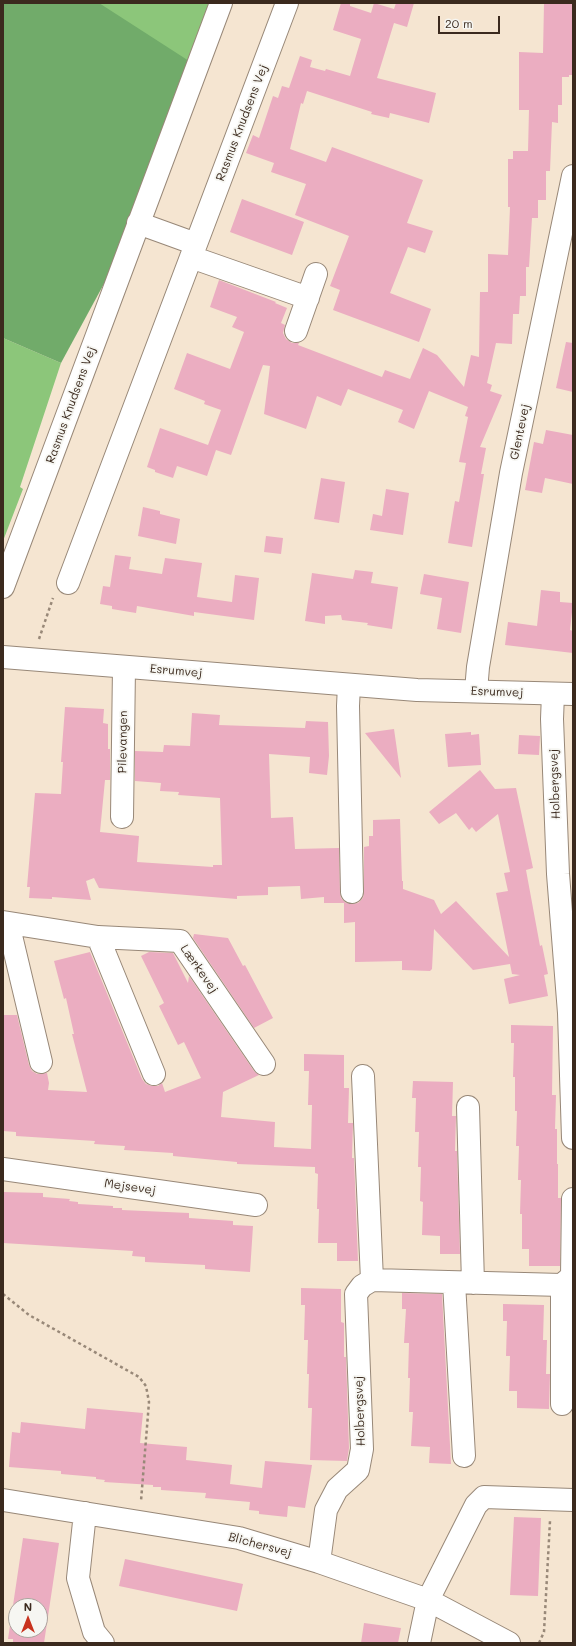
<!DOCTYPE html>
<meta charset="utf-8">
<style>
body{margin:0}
#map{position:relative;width:576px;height:1646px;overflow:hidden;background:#f5e5d1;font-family:Mali,sans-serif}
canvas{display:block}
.frame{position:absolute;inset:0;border:4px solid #3b2a1e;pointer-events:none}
.north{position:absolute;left:8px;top:1598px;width:40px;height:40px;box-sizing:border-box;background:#f6f6f2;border:1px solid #aba49d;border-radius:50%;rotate:0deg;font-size:11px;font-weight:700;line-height:16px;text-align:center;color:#3b2a1e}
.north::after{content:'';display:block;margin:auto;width:14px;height:18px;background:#c8321e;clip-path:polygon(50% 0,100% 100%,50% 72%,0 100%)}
.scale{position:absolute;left:438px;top:16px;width:62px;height:18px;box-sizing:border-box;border:2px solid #3b2a1e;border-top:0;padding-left:5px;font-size:12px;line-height:14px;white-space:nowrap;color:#3b2a1e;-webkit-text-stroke:3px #f6f6f2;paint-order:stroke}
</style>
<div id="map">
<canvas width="576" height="1646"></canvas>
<div class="frame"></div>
<div class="north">N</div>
<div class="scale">20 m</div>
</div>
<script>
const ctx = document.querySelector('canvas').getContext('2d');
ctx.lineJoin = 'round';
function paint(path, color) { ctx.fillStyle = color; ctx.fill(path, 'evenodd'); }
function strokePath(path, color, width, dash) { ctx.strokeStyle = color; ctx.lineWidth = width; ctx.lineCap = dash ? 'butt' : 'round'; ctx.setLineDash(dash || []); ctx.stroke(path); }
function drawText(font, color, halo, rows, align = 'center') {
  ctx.font = font + ' Mali,sans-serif'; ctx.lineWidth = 3.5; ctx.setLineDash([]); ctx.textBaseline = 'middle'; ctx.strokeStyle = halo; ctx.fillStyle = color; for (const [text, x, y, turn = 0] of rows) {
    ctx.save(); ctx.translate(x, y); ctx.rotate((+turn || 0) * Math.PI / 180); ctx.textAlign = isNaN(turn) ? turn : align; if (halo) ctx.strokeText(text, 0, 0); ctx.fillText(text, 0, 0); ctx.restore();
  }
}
const green = new Path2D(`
 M22 3H210L189 61Z
 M3 338 61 363 20 487 23 489 3 541Z`);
const forest = new Path2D(`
 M3 3H99L189 61 106 280 61 363 3 338Z`);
const building = new Path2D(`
 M341 3H350V6L371 13 374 3 394 9 396 3H414L407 27 394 23 377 78 436 93 429 123 390 113 389 118 371 114 372 112 307 91 303 104 301 103 290 149 326 162 332 147 423 180 407 223 433 231 425 253 408 247 390 293 431 309 419 342 333 310 340 290 330 286 349 236 295 215 306 184 271 172 274 163 246 153 253 135 259 138 273 96 278 98 282 86 289 88 300 56 312 60 310 67 325 71 326 69 350 76 361 39 333 30Z
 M557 3H573V75H569V77H562V105H558V123L552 122 550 171H546V200H538V218H532L529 267H526V296H520L519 314H513L512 344 496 343 487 383 492 385 490 391 502 395 480 447 486 448 481 474H484L472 547 448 543 455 501 459 502 466 463 459 462 468 417 465 416 468 407 429 391 414 429 398 422 403 410 348 389 341 406 317 396 306 429 264 414 270 366 263 365 231 455 216 450 207 476 177 466 173 478 155 472V470L147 467 160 428 208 445 221 410 204 404 205 401 174 389 187 353 230 369 244 332 232 327 237 317 210 307 219 280 276 302 275 303 287 308 281 323 285 325 283 333 286 339 292 343H299L298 345 382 377 385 370 410 379 423 348 437 355 464 387 471 355 479 357 480 292H488V254L508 255 510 207H508V159H513V151H528L529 110H519V52L543 53 544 4H557Z
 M242 199 304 222 292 255 230 232Z
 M566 342 573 343V392L556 388Z
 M546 430 573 435V484L545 478 542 493 525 490 534 442 543 444Z
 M321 478 345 482 339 523 314 519Z
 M386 489 409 493 403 535 370 530 373 514 382 516Z
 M143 507 160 511V514L180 519 176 544 138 536Z
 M266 536 283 538 281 554 264 552Z
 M115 555 131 557 129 569 162 574 165 558 202 563 197 597 232 602 235 575 259 578 254 620 194 612V616L137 606 136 613 112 609V606L100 604 103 586 110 587Z
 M355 570 373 572 371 583 398 587 392 629 367 625 368 623 342 620 341 615 325 616V624L305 621 312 573 353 579Z
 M424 574 469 582 461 633 437 629 442 598 420 594Z
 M541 590 560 592V602L573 603 570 630 573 631V653L505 645 508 622 537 626Z
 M65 707 104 709 103 723 108 724V749H110V780H105L100 832 139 836 137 862 213 867V865H222L220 798 178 795 179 792 160 791 161 783 135 781V751L163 752 164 745 190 746 192 713 220 715 219 725 305 728 306 721 328 722 329 756 327 775 309 773 310 757 269 754 271 818 293 817 295 849 339 848 340 893 341 898 346 903 352 904 358 903 363 898 364 892V847L369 846V836H373V820L400 819 402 881H403V889L434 900 441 914 456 901 509 957 496 893 508 891 504 873 510 872 498 814 476 832 472 827 469 830 456 813 439 824 429 812 480 770 495 789 516 788 533 868 526 870 540 946 542 945 548 974 544 975 548 996 509 1004 504 979 520 975 512 974 510 964 473 970 434 929 432 969 430 971 402 970V961L355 962V922L344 923V903H324V897L301 899 300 886 268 887V895L237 896V899L99 888 94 878 86 881 91 900 52 897V899L29 898 30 887H27L35 793 61 794 63 762H61Z
 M394 729 401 778 365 733Z
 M471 732V735L479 734 481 765 448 767 445 734Z
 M519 735 540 736 539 755 518 754Z
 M194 934 228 938 243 966 245 965 273 1018 254 1028 193 938Z
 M90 952 142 1079 146 1084 152 1086H158L162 1083 165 1092 201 1078 184 1042 178 1045 159 1006 164 1003 141 956 149 952 173 953 188 983 189 976 254 1071 259 1075 223 1092 221 1117 275 1122 274 1147 311 1149 312 1105H308L309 1071H304V1054L344 1055V1088H349L348 1123H353L352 1158H354L358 1261H337V1243H318L319 1209H317L318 1174 315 1173V1167L237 1164V1162L173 1156V1153L124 1150 125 1146 94 1144 95 1141 16 1136V1132L3 1131V1015H17L29 1065 32 1071 37 1074 47 1073 49 1083 48 1090 87 1092 72 1034H74L66 998 64 999 54 961Z
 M511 1025 553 1026 552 1095H556L555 1129H557V1164H558V1198H561L560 1266H529V1249H522V1214H520L521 1180H518L519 1146H516L517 1111H515V1077H513L514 1043H511Z
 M413 1081 453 1082 452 1116H456L455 1151H457L460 1254H440V1236L422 1235 423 1202 420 1201 421 1167H418L419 1132H415L416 1098H412Z
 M3 1192 43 1193V1197L70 1199 69 1201 78 1202V1204L113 1206V1208H122V1210L189 1213V1218L233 1221V1225L253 1226 250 1272 205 1269V1265L145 1262V1257L132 1256 133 1251 3 1243Z
 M301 1288 341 1289V1322L344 1323V1357H346L349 1448 347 1461 310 1460 312 1408H308L309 1374H307L308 1340H304L305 1305H301Z
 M402 1293 442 1294 451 1464 429 1463 430 1447 411 1446 413 1412H409L410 1378H408L409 1343H404L406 1309H402Z
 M503 1304 544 1305 543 1340H547L546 1374H550L549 1409 517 1408V1391H509L510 1356H506L507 1321H503Z
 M87 1408 143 1413 140 1443 187 1447 186 1460 232 1465 230 1484 262 1488 265 1461 312 1465 305 1508 288 1506 287 1517 259 1514V1511L249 1510 250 1502 205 1498 206 1493 161 1490V1487H153V1485L104 1482 105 1480 96 1479V1477L61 1474V1471L9 1467 12 1432 20 1433 21 1422 85 1429Z
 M514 1517 541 1518 538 1596 510 1595Z
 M23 1538 59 1543 44 1643H13V1639H8ZM16 1606H40V1630H16Z
 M125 1559 243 1584 237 1611 119 1586Z
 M364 1623 401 1628 398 1643H361Z`);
const path = new Path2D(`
 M39 639 53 598
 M3 1294 29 1315 139 1377 146 1386 149 1402 141 1501
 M539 1643 544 1632 550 1521`);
const minor = new Path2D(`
 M138 223 196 244
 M191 257 308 298
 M296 331 316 274
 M68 583 287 3
 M3 587 221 3
 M349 685 348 706 352 892
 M476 691 478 667 511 473 573 176
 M553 694 552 719 558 874 569 1013 573 1138
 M122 817 124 667
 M3 922 98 937 180 941 264 1064
 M8 923 41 1062
 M98 937 154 1074
 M363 1076 372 1280
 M468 1107 473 1283
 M3 1169 256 1205
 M454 1283 464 1456
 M562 1285V1404
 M3 1500 239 1538 319 1562 428 1600 509 1643
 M85 1513 78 1578 94 1632 103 1643
 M319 1562 326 1510 337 1489 358 1470 362 1449 356 1294 362 1286 372 1280 562 1285 572 1276 573 1199
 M419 1643 428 1600 476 1505 484 1497 573 1500`);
const major = new Path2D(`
 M3 657 417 690 573 694`);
const streetNames = [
 ["Rasmus Knudsens Vej",242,123,-69],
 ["Rasmus Knudsens Vej",71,405,-70],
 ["Glentevej",520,432,-78],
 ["Esrumvej",176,671,5],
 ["Esrumvej",497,692,2],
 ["Pilevangen",123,742,-89],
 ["Holbergsvej",555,784,-92],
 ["Lærkevej",199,969,55],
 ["Mejsevej",130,1187,8],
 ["Holbergsvej",360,1411,-92],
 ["Blichersvej",260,1545,15]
];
paint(green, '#8cc67a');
paint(forest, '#71ab6a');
paint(building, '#ebadc1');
strokePath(minor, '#988878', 24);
strokePath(major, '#988878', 24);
strokePath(path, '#988878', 2.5, [3, 3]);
strokePath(minor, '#fff', 22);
strokePath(major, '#fff', 22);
drawText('12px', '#3b2a1e', '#f6f6f2', streetNames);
</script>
